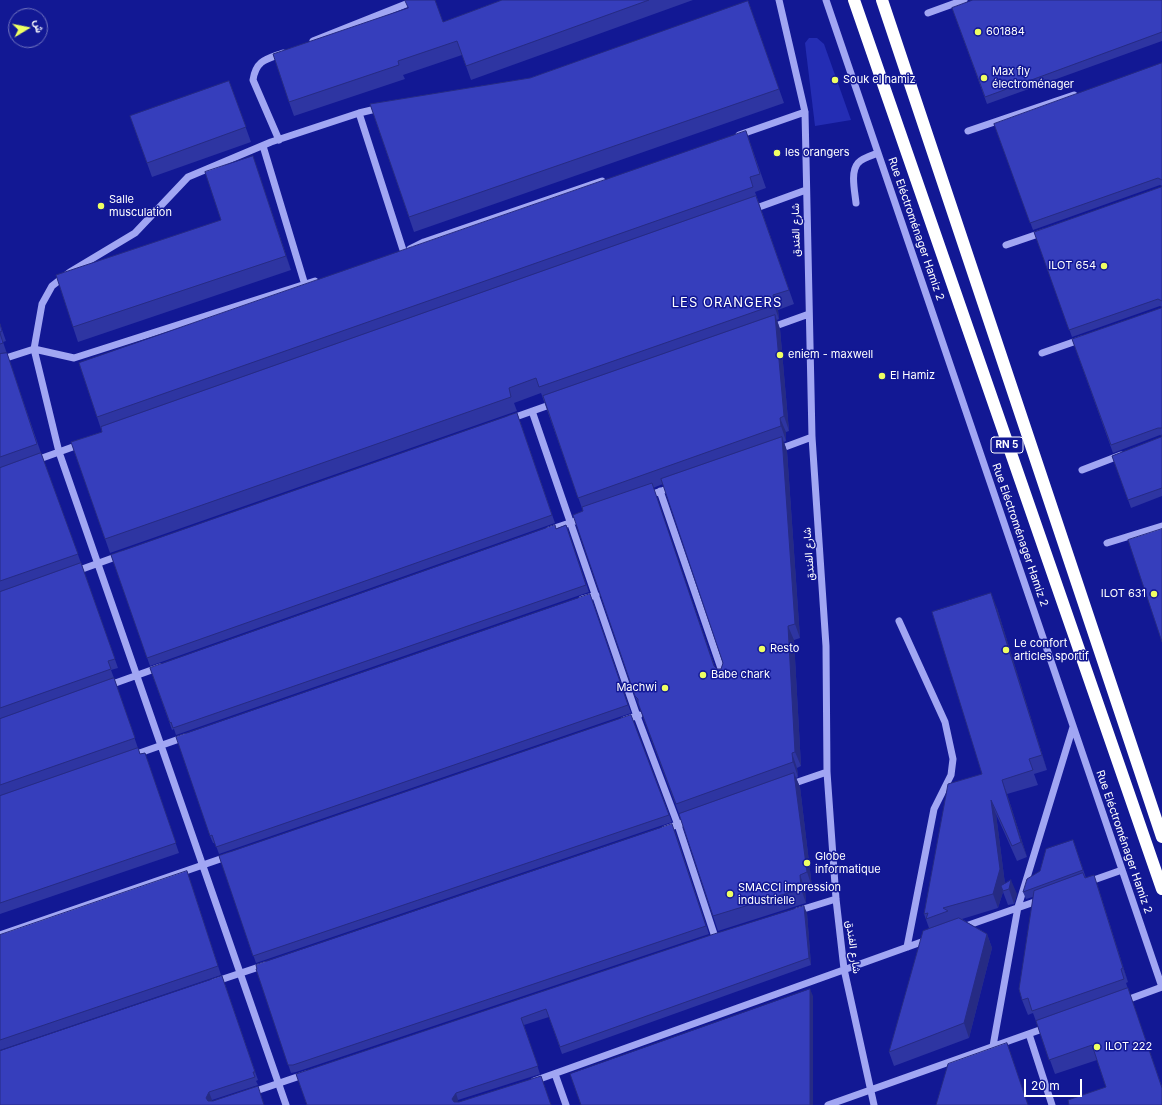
<!DOCTYPE html>
<meta charset="utf-8">
<style>
body{margin:0}
#map{position:relative;width:1162px;height:1105px;overflow:hidden;background:#121894;font-family:Inter,Vazirmatn,sans-serif}
canvas{display:block}
.north{position:absolute;left:8px;top:8px;width:40px;height:40px;box-sizing:border-box;background:#121894;border:1px solid #7174bf;border-radius:50%;rotate:80deg;font-size:11px;font-weight:700;line-height:16px;text-align:center;color:#fff}
.north::after{content:'';display:block;margin:auto;width:14px;height:18px;background:#efff63;clip-path:polygon(50% 0,100% 100%,50% 72%,0 100%)}
.scale{position:absolute;left:1024px;top:1079px;width:58px;height:18px;box-sizing:border-box;border:2px solid #fff;border-top:0;padding-left:5px;font-size:12px;line-height:14px;white-space:nowrap;color:#fff;-webkit-text-stroke:3px #121894;paint-order:stroke}
</style>
<div id="map">
<canvas width="1162" height="1105"></canvas>
<div class="north">ش</div>
<div class="scale">20 m</div>
</div>
<script>
const ctx = document.querySelector('canvas').getContext('2d');
ctx.lineJoin = 'round';
function paint(path, color) { ctx.fillStyle = color; ctx.fill(path, 'evenodd'); }
function strokePath(path, color, width, dash) { ctx.strokeStyle = color; ctx.lineWidth = width; ctx.lineCap = dash ? 'butt' : 'round'; ctx.setLineDash(dash || []); ctx.stroke(path); }
function drawText(font, color, halo, rows, align = 'center') {
  ctx.font = font + ' Inter,Vazirmatn,sans-serif'; ctx.lineWidth = 3; ctx.setLineDash([]); ctx.textBaseline = 'middle'; ctx.strokeStyle = halo; ctx.fillStyle = color; for (const [text, x, y, turn = 0] of rows) {
    ctx.save(); ctx.translate(x, y); ctx.rotate((+turn || 0) * Math.PI / 180); ctx.textAlign = isNaN(turn) ? turn : align; if (halo) ctx.strokeText(text, 0, 0); ctx.fillText(text, 0, 0); ctx.restore();
  }
}
const green = new Path2D(`
 M809 38H817L824 44 851 120 815 126 805 43Z`);
const minor = new Path2D(`
 M779 0 805 112 812 437 826 646 827 772 836 899 844 969 874 1105
 M826 0 1162 987
 M928 13 964 0
 M313 41 416 0
 M359 113 404 253
 M968 131 1074 95
 M739 135 805 112
 M279 140 253 80C256 60 267 59 283 53
 M263 146 305 285
 M856 203C855 192 850 172 858 163 862 158 873 155 878 153
 M751 210 806 190
 M1006 245 1044 232
 M410 249 424 242 602 181
 M770 328 809 314
 M1042 353 1082 339
 M0 360 34 349 74 358 315 281
 M532 411 637 716 678 825 715 937
 M510 419 555 403
 M777 450 812 437
 M34 461 81 444
 M1082 470 1121 455
 M660 491 724 677
 M647 496 673 487
 M549 530 584 518
 M1107 543 1162 526
 M74 572 121 555
 M582 599 596 595
 M899 621 945 722 953 759 951 775 934 809 907 947
 M107 686 160 667
 M624 720 639 715
 M131 756 185 737
 M789 785 827 772
 M665 829 691 820
 M1088 882 1122 870
 M797 911 836 899
 M963 927 1040 900
 M0 935 229 856
 M214 982 265 965
 M1124 1001 1162 987
 M1029 1034 1052 1105
 M993 1046 1018 907 1073 727
 M555 1074 566 1105
 M534 1081 927 940
 M250 1093 306 1074
 M286 1105 59 452 34 349 42 304 52 286 70 272 135 233 188 177 271 142 359 113 380 108
 M828 1105 1048 1027`);
const highway = new Path2D(`
 M854 0 1162 889
 M882 0 1162 837`);
const wall = new Path2D(`
 M502 0H693L471 80 462 55 403 75 405 79 294 116 289 102 443 22Z
 M1162 0V41L987 104 952 8Z
 M748 1 784 103 414 232 370 104 530 78Z
 M1162 63V186L1160 185 1033 230 994 124Z
 M229 81 251 142 152 177 130 116Z
 M746 131 766 188 755 192 794 304 778 310 779 319 777 320 780 329 789 431 786 432V441L784 442 787 451 800 638 794 640 801 766 797 768 798 777 796 778 800 787 812 887 805 889 806 903 718 931 679 814 635 696 583 511 541 393 514 403 517 411 110 553 71 442 102 432 79 363ZM663 484 723 663 721 669H717L715 667 653 488Z
 M258 171 291 270 78 342 73 327 221 220Z
 M1162 186V307L1160 306 1072 337 1034 232 1161 187Z
 M1162 307V496L1131 508 1112 456 1161 437 1162 436 1160 435 1113 453 1072 339 1161 308Z
 M0 324 6 341 3 342 41 453 81 563 118 668 111 670 114 678 140 754 145 753 179 853 0 914Z
 M517 413 555 523 150 666 111 555Z
 M566 525 589 592 176 735 174 729 172 730 150 668Z
 M590 594 631 713 219 854 215 843H213L210 836Z
 M997 608 1047 770 1034 774 1038 785 1007 794 1027 857 1017 861 996 814 1005 884 1017 894 1014 904 1008 905 1003 892 998 908 962 919 987 934 992 948 969 1038 894 1066 889 1052 929 928 924 914 982 774Z
 M631 715 672 822 256 963 219 856Z
 M675 831 709 934 296 1072 291 1073 256 969Z
 M1073 840 1086 878 1099 890 1128 982 1126 983 1162 1087H1106L1097 1060 1055 1074 1033 1013 1028 1015 1022 1000 1033 897 1026 899 1023 892 1040 871Z
 M190 880 221 975 0 1050V935Z
 M807 913 811 965 562 1054 549 1017 524 1025 540 1074 458 1100 457 1102 551 1105H307L296 1074Z
 M222 976 258 1080 256 1081 258 1085 212 1100V1101L264 1105H0Z`);
const shadedWall = new Path2D(`
 M253 156 291 270 286 256Z
 M773 295 778 310 779 319 774 305Z
 M775 315 780 329 789 431 784 416Z
 M780 418 786 432V441L781 426Z
 M782 437 787 451 800 638 795 624Z
 M991 593 997 608 1047 770 1042 755Z
 M788 626 794 640 801 766 795 752Z
 M792 753 797 768 798 777 793 762Z
 M794 773 800 787 812 887 807 872Z
 M1002 780 1007 794 1027 857 1021 842Z
 M991 800 996 814 1005 884 1001 886 1003 892 998 908 993 894Z
 M800 875 805 889 806 903 801 889Z
 M1094 875 1099 890 1128 982 1123 968Z
 M1011 880 1017 894 1014 904 1009 889Z
 M804 906 807 913 811 965 809 958Z
 M987 934 992 948 969 1038 964 1023Z
 M810 989 813 996V1105H810Z
 M209 1092 212 1100 210 1105 206 1098Z
 M456 1093 458 1100 456 1105 452 1099Z`);
const building = new Path2D(`
 M405 0H435L443 22 502 0H649L466 66 457 41 398 61 399 65 289 102 273 54 408 8Z
 M973 0H1162V32L985 97 952 8Z
 M748 1 779 89 409 217 370 104 530 78Z
 M1162 63V180L1158 178 1030 223 994 124Z
 M229 81 246 127 147 163 130 116Z
 M746 131 760 174 750 177 753 187 97 417 79 363Z
 M253 156 286 256 73 327 56 275 221 220 205 172Z
 M1162 186V301L1158 299 1069 330 1034 232 1161 187Z
 M756 196 789 290 773 295 774 305 539 387 536 378 509 388 511 397 105 539 71 442 102 432 101 427Z
 M1162 307V428H1158L1111 445 1072 339 1161 308Z
 M775 315 784 416 780 418 781 426 578 498 543 396Z
 M0 324 2 331 0 332Z
 M0 333 3 343 0 344Z
 M7 353 37 444 0 457V354Z
 M517 413 552 515 147 658 111 555Z
 M1162 435V488L1128 500 1112 456 1161 437Z
 M782 437 795 624 788 626 795 752 792 753 793 762 676 804 638 703V699L635 696 573 515 583 511 582 507 652 483 714 666 717 669H721L723 663 661 479Z
 M41 453 78 554 0 581V468Z
 M555 525 556 529 566 525 586 585 173 728 171 722 170 723 150 668Z
 M1162 529V642L1128 540Z
 M81 563 115 659 108 661 111 669 0 708V592Z
 M991 593 1042 755 1029 759 1033 770 1002 780 1021 842 1012 846 991 800 1000 869 993 894 943 908 948 911 926 919 928 913 924 914 948 784 982 774 932 612Z
 M590 594 628 705 216 847 212 835 210 836 176 737Z
 M114 678 135 738 0 785V719Z
 M631 715 669 815 253 956 219 856Z
 M138 748 140 754 145 753 176 843 0 903V796Z
 M794 773 807 872 800 875 801 889 713 916 679 814Z
 M672 824 706 926 293 1065H288L256 969H257L256 965Z
 M1073 840 1083 870 1023 892 1027 879 1040 871 1046 849Z
 M187 871 218 966 0 1040V935Z
 M1083 873 1085 878 1094 875 1123 968 1121 969 1124 979 1032 1011 1028 998 1022 1000 1019 989 1034 891Z
 M1011 880 1009 889 1003 891 1001 886Z
 M804 906 809 958 560 1047 546 1009 521 1018 538 1066 456 1093 452 1099 454 1102H459L541 1076 551 1105H307L296 1074 714 934Z
 M959 918 987 934 964 1023 889 1052 923 931Z
 M222 976 255 1072H253L255 1077 209 1092 206 1098 208 1101H213L258 1086 264 1105H0V1051Z
 M1128 988 1162 1088V1105H1069L1068 1100 1106 1087 1092 1045 1049 1060 1036 1021Z
 M810 989V1105H581L570 1074Z
 M1007 1043 1028 1105H936L948 1064Z`);
const markers = [
 [978,32,4,"#efff63"],
 [984,78,4,"#efff63"],
 [835,80,4,"#efff63"],
 [777,153,4,"#efff63"],
 [101,206,4,"#efff63"],
 [1104,266,4,"#efff63"],
 [780,355,4,"#efff63"],
 [882,376,4,"#efff63"],
 [1154,594,4,"#efff63"],
 [762,649,4,"#efff63"],
 [1006,650,4,"#efff63"],
 [703,675,4,"#efff63"],
 [665,688,4,"#efff63"],
 [807,863,4,"#efff63"],
 [730,894,4,"#efff63"],
 [1097,1047,4,"#efff63"]
];
const shields = [
 [1007,445,32]
];
const shieldNames = [
 ["RN 5",1007,445]
];
const poiNames = [
 ["601884",986,32],
 ["Max fly",992,72],
 ["électroménager",992,85],
 ["Souk el hamiz",843,80],
 ["les orangers",785,153],
 ["Salle",109,200],
 ["musculation",109,213],
 ["ILOT 654",1096,266,"right"],
 ["eniem - maxwell",788,355],
 ["El Hamiz",890,376],
 ["ILOT 631",1146,594,"right"],
 ["Le confort",1014,644],
 ["articles sportif",1014,657],
 ["Resto",770,649],
 ["Babe chark",711,675],
 ["Machwi",657,688,"right"],
 ["Globe",815,857],
 ["informatique",815,870],
 ["SMACCI impression",738,888],
 ["industrielle",738,901],
 ["ILOT 222",1105,1047]
];
const streetNames = [
 ["Rue Eléctroménager Hamiz 2",916,229,71],
 ["شارع الفندق",796,230,-91],
 ["Rue Eléctroménager Hamiz 2",1020,535,71],
 ["شارع الفندق",809,554,-94],
 ["Rue Eléctroménager Hamiz 2",1124,842,71],
 ["شارع الفندق",853,947,82]
];
const quarterNames = [
 ["LES ORANGERS",727,303]
];
paint(green, '#242db4');
strokePath(minor, '#a1a6f3', 7);
strokePath(highway, '#fff', 12);
paint(wall, '#2e35a2');
paint(shadedWall, '#262b84');
paint(building, '#363ebc');
strokePath(building, '#262b84', 1);
for (const [x, y, r, color] of markers) { const dot = new Path2D(); dot.arc(x, y, r, 0, 2 * Math.PI); ctx.fillStyle = color; ctx.fill(dot); strokePath(dot, '#121894', 1.5); }
for (const [x, y, w] of shields) { const box = new Path2D(); box.roundRect(x - w / 2, y - 8, w, 16, 3); ctx.fillStyle = '#121894'; ctx.fill(box); strokePath(box, '#fff', 1); }
drawText('bold 10px', '#fff', null, shieldNames);
drawText('11px', '#fff', '#121894', poiNames, 'left');
drawText('11px', '#fff', '#121894', streetNames);
ctx.letterSpacing = '1px';
drawText('13px', '#fff', '#121894', quarterNames);
ctx.letterSpacing = '0px';
</script>
